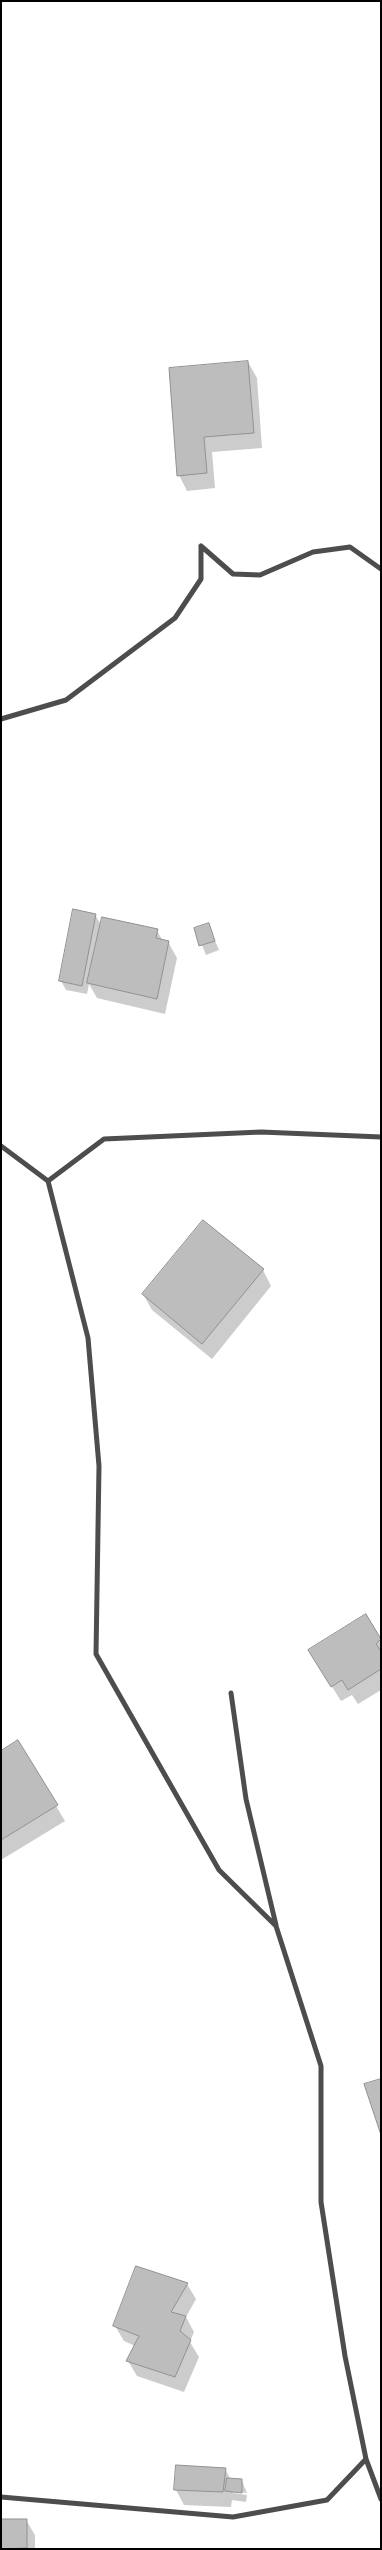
<!DOCTYPE html>
<style>
body{margin:0}
#map{position:relative;width:382px;height:2550px;overflow:hidden;background:#fff;font-family:Commissioner,sans-serif}
canvas{display:block}
.frame{position:absolute;inset:0;border:2px solid #000;pointer-events:none}
</style>
<div id="map">
<canvas width="382" height="2550"></canvas>
<div class="frame"></div>
</div>
<script>
const ctx = document.querySelector('canvas').getContext('2d');
ctx.lineJoin = 'round';
function paint(path, color) { ctx.fillStyle = color; ctx.fill(path, 'evenodd'); }
function strokePath(path, color, width, dash) { ctx.strokeStyle = color; ctx.lineWidth = width; ctx.lineCap = dash ? 'butt' : 'round'; ctx.setLineDash(dash || []); ctx.stroke(path); }
const shadow = new Path2D(`
 M248 362 257 378 262 448 212 452 215 488 187 491 179 475Z
 M95 915 102 926 157 931 163 941 168 942 177 958 165 1014 97 998 89 984 87 994 66 990 61 981Z
 M208 924 219 950 206 955 195 928Z
 M263 1270 271 1286 212 1359 152 1310 143 1294Z
 M365 1616 381 1641V1690L358 1704 352 1695 341 1701 319 1666Z
 M1 1752 56 1806 65 1821 1 1860Z
 M187 2284 196 2299 186 2317 194 2332 190 2342 199 2357 184 2392 137 2376 128 2361 135 2346 124 2341 115 2326Z
 M225 2469 231 2480 242 2481 247 2493 233 2491V2493L247 2495 246 2502 232 2500 231 2507 184 2505 176 2490Z
 M26 2520 35 2535V2549H1Z`);
const building = new Path2D(`
 M248 361 254 433 204 437 207 473 177 476 169 368Z
 M73 909 96 914 82 986 59 981Z
 M102 917 158 929 156 938 169 941 157 999 87 983Z
 M209 923 215 941 199 946 194 928Z
 M203 1220 264 1269 202 1344 142 1294Z
 M366 1614 381 1639 376 1644 381 1651V1669L348 1690 342 1680 331 1687 308 1650Z
 M18 1740 58 1805 1 1840V1751Z
 M381 2079V2135L364 2084Z
 M136 2266 188 2283 171 2312 186 2316 180 2331 191 2340 175 2377 126 2361 139 2336 113 2326Z
 M176 2465 226 2468 223 2492 174 2490Z
 M227 2478 242 2479V2493L225 2491Z
 M1 2519H27V2548L1 2549Z`);
const minor = new Path2D(`
 M201 546 233 574 260 575 313 552 350 547 381 569
 M1 719 66 700 175 618 201 579V546
 M1 1146 48 1181 88 1338 99 1466 96 1654 219 1870 276 1926 321 2066V2202L345 2356 366 2459 381 2499
 M48 1181 104 1139 261 1132 381 1137
 M231 1693 246 1799 276 1925
 M1 2497 233 2517 327 2500 366 2459`);
paint(shadow, '#0003');
paint(building, '#bdbdbd');
strokePath(building, '#919191', 1);
strokePath(minor, '#4d4d4d', 5);
</script>
